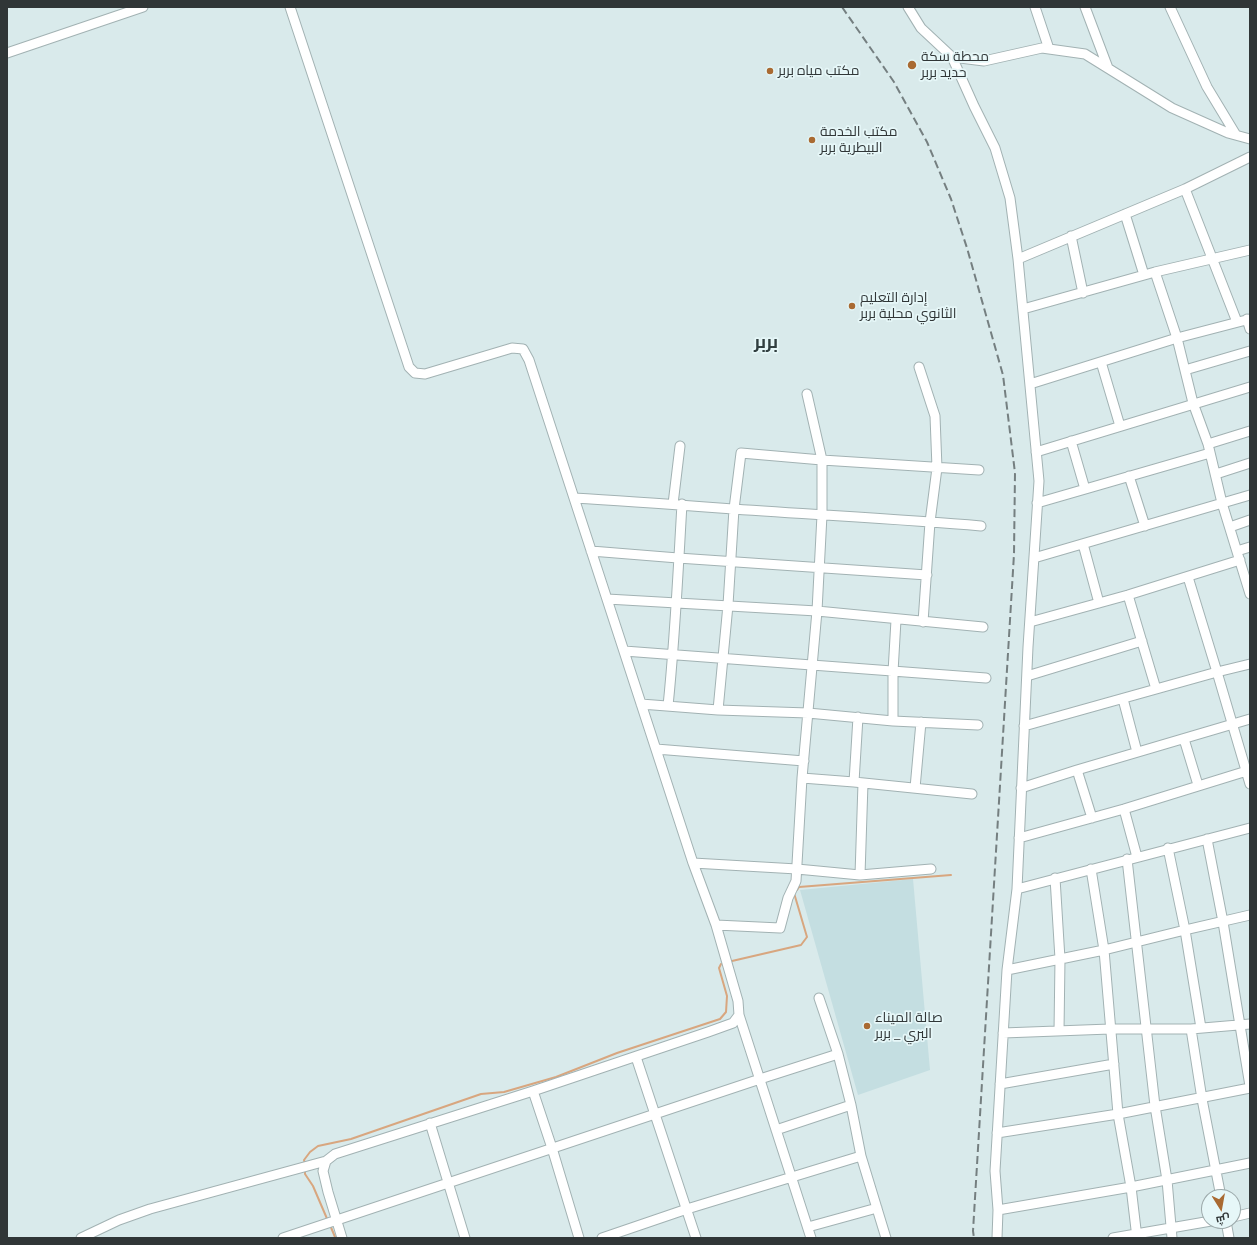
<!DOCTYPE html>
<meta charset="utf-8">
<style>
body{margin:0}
#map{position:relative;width:1257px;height:1245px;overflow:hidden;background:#d9eaeb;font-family:"Archivo Narrow",Cairo,sans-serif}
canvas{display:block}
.frame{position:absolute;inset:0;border:8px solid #303637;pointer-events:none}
.north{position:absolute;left:1201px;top:1189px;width:40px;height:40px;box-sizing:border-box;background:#e6f7f8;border:1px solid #9daaab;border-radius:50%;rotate:169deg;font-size:11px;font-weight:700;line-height:16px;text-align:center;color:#303637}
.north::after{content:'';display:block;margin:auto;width:14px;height:18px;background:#a96a32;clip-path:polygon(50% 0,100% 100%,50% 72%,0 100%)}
</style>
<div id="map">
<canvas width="1257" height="1245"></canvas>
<div class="frame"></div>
<div class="north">ش</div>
</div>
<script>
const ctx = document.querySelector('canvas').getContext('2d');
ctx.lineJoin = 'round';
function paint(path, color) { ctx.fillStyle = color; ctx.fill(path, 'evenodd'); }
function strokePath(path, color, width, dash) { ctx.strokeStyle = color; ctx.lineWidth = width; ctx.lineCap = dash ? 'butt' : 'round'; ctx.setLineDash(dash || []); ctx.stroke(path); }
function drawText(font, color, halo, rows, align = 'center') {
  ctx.font = font + ' "Archivo Narrow",Cairo,sans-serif'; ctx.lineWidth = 3.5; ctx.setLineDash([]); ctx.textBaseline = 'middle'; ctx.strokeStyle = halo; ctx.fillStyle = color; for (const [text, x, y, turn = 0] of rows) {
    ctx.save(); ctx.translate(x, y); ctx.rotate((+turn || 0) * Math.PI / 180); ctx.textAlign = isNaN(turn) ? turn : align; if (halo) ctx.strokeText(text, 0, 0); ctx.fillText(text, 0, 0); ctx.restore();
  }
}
const built = new Path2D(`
 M913 879 930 1070 858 1095 800 890Z`);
const stream = new Path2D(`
 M797 890 799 887 951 875
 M732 961 801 945 807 937 794 893
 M305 1164 304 1160 310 1152 318 1146 351 1139 481 1094 504 1092 556 1077 617 1053 720 1019 726 1012 727 996 719 968 721 964
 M305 1169V1174L313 1186 328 1221
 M330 1225 335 1237`);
const minor = new Path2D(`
 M290 7 409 367 415 373 425 374 512 348 523 349 529 360 693 863 716 925 738 1001 739 1015 733 1023 708 1032 533 1091 335 1154 326 1161 323 1171 328 1192 342 1238
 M908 7 921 28 952 57 984 61 1042 48 1085 54 1172 108 1228 133 1250 139
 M1035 7 1049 49
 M1085 7 1108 68
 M1170 7 1207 87 1236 135
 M7 53 143 7
 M952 57 974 106 995 148 1010 198 1018 259 1039 481 1028 647 1017 889 1007 970 995 1171 998 1210 997 1238
 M1185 189 1237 322
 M1125 214 1144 275
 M1071 236 1083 293
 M1018 259 1185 189 1250 157
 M1155 272 1177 338 1193 403 1208 444 1222 503 1250 594
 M1023 309 1155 272 1250 250
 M1247 319 1250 329
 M1101 362 1120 426
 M919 367 935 416 937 468 930 522 923 622
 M1185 370 1250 351
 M1030 384 1177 338 1250 319
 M1071 441 1085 489
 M1208 444 1250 431
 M1036 452 1250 387
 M1216 474 1250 463
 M1129 476 1145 526
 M574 498C627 501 680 505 734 509 816 515 899 519 981 526
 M1037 503 1210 453
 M673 504 680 446
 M1230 527 1250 520
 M1083 544 1099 603
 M591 551 678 558 927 575
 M1237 551 1250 547
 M1034 558 1250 495
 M1188 577 1217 672 1250 784
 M1128 595 1156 689
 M607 599 817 611 983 627
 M1030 622 1128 595 1240 560
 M624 651 986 678
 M1027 676 1142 641
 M1123 699 1137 752
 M641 704 718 710 808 713 893 721 978 725
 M668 706C675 639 678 572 682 504
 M718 710 728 605 734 509 741 453 822 460 979 470
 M893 721V672L896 620
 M1024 726 1217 672 1250 664
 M1184 739 1198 785
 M656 749 804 761
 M1077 770 1092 818
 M802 778 854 782 972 794
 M854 782 858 717
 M915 788 921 722
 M1021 788 1077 770 1250 719
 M1124 809 1137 857
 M1019 838 1124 809 1250 770
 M1207 839 1223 922 1250 1086
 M1168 848 1185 930 1201 1028
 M1127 859 1155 1106 1167 1180 1172 1238
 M693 863 797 869 860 875 931 869
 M1091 869 1104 950 1118 1114 1131 1187 1137 1238
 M860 875 863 783
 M1055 878 1060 959 1059 1031
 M1017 889 1250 828
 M716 925 780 928 788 898 796 881 802 778 817 611 822 515V460L807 394
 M1007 970 1104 950 1185 930 1250 915
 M819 998 838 1054 851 1105
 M739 1015 811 1238
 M1191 1029 1202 1099 1221 1197
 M1003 1033 1110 1029H1191L1250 1024
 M636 1057 696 1238
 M1000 1084 1114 1064
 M533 1091 552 1148 579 1238
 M430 1123 465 1238
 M776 1130 851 1105 861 1156 886 1238
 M997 1133 1118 1114 1250 1088
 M998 1210 1131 1187 1250 1163
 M1233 1217 1250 1213
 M1226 1221 1229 1238
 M808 1227 877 1208
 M81 1238 119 1220 150 1209 326 1161
 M283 1238 760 1079 838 1054
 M602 1238 687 1209 861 1156
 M1113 1238 1211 1221`);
const rail = new Path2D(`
 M842 7 894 82 927 142 951 199 967 248 1003 375 1015 473 1014 554 973 1231 974 1238`);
const markers = [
 [912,65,5,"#a96a32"],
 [770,71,4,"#a96a32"],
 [812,140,4,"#a96a32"],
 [852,306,4,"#a96a32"],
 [867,1026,4,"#a96a32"]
];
const poiNames = [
 ["محطة سكة",921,57],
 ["حديد بربر",921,73],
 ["مكتب مياه بربر",778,71],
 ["مكتب الخدمة",820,132],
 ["البيطرية بربر",820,148],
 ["إدارة التعليم",860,298],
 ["الثانوي محلية بربر",860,314],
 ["صالة الميناء",875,1018],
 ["البري _ بربر",875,1034]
];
const districtNames = [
 ["بربر",766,343]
];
paint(built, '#c4dee1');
strokePath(stream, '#d8a67f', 2);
strokePath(minor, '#a2b2b3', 11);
strokePath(minor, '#fff', 9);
strokePath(rail, '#757f80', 2, [8, 4]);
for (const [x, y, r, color] of markers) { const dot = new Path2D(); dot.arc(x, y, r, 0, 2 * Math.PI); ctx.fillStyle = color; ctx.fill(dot); strokePath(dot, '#e6f7f8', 1.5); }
drawText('14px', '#303637', '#e6f7f8', poiNames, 'left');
drawText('bold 18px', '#313f40', '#e6f7f8', districtNames);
</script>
